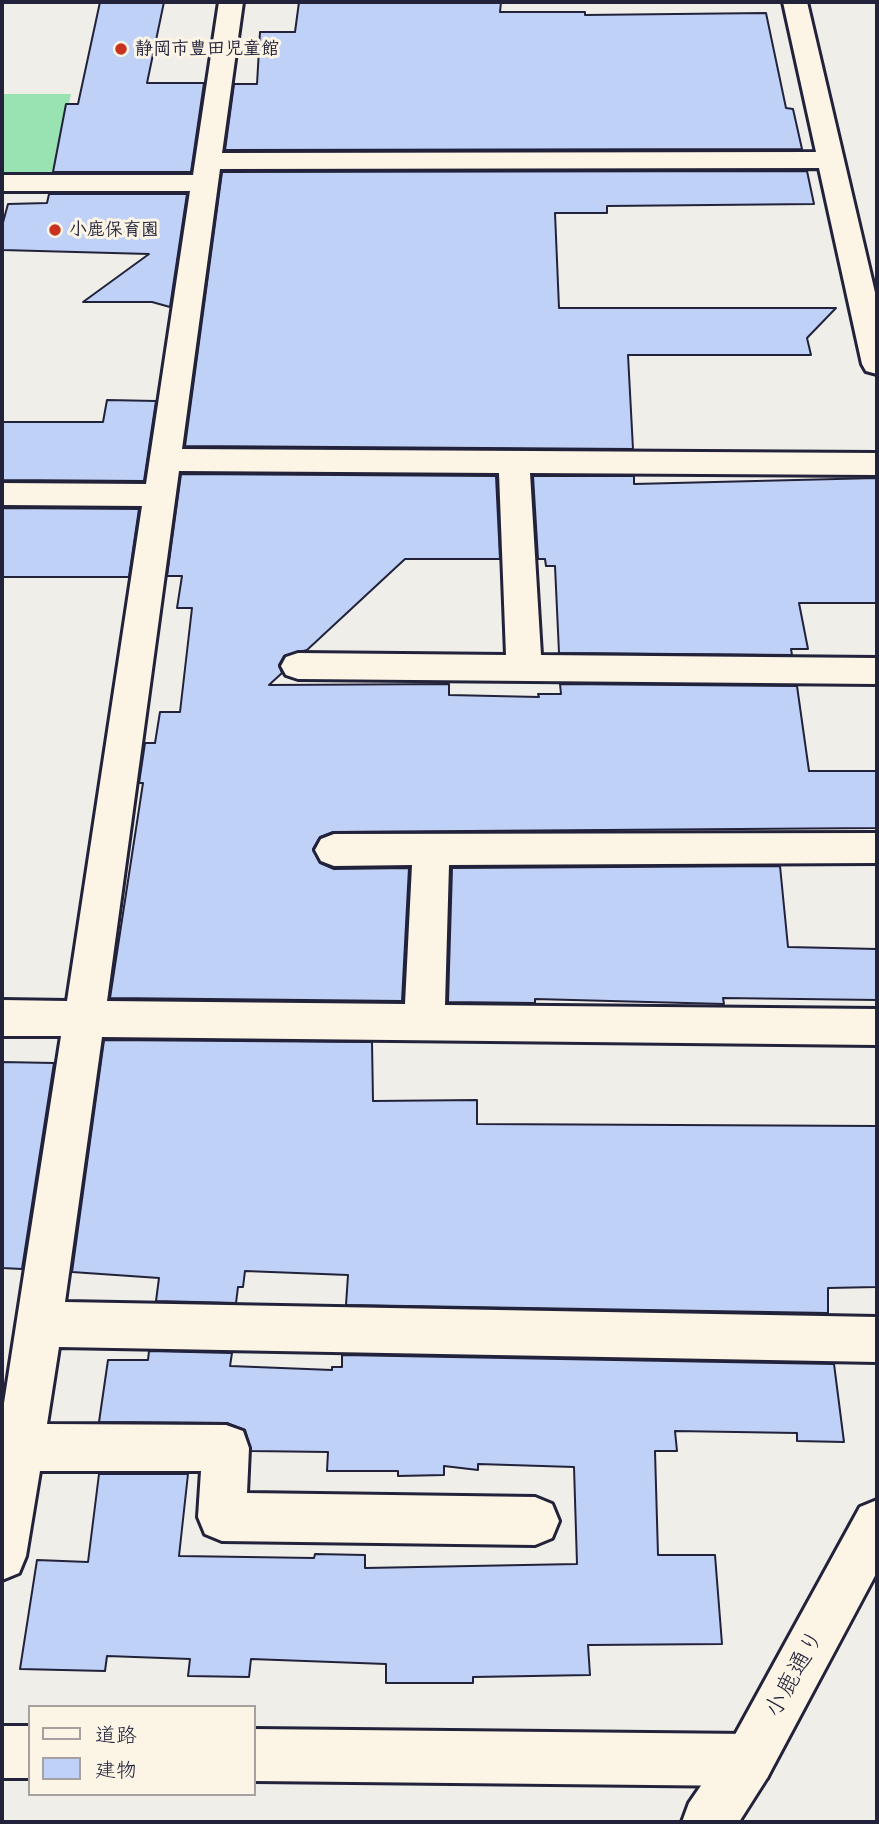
<!DOCTYPE html>
<meta charset="utf-8">
<style>
body{margin:0}
#map{position:relative;width:879px;height:1824px;overflow:hidden;background:#f0eee9;font-family:"Patrick Hand","Klee One",sans-serif}
canvas{display:block}
.frame{position:absolute;inset:0;border:4px solid #22223b;pointer-events:none}
.legend{position:absolute;left:28px;top:1705px;width:228px;height:91px;box-sizing:border-box;background:#fcf5e5;border:2px solid #a5a1a1;margin:0;padding:9px 12px;list-style:none;font-size:21px;color:#22223b}
.legend li{display:flex;align-items:center;gap:14px;height:35px}
.legend b{width:35px;border:2px solid #a5a1a1}
</style>
<div id="map">
<canvas width="879" height="1824"></canvas>
<div class="frame"></div>
<ul class="legend">
<li><b style="height:9px;background:#fcf5e5"></b>道路</li>
<li><b style="height:19px;background:#c0d1f7"></b>建物</li>
</ul>
</div>
<script>
const ctx = document.querySelector('canvas').getContext('2d');
ctx.lineJoin = 'round';
function paint(path, color) { ctx.fillStyle = color; ctx.fill(path, 'evenodd'); }
function strokePath(path, color, width, dash) { ctx.strokeStyle = color; ctx.lineWidth = width; ctx.lineCap = dash ? 'butt' : 'round'; ctx.setLineDash(dash || []); ctx.stroke(path); }
function drawText(font, color, halo, rows, align = 'center') {
  ctx.font = font + ' "Patrick Hand","Klee One",sans-serif'; ctx.lineWidth = 6; ctx.setLineDash([]); ctx.textBaseline = 'middle'; ctx.strokeStyle = halo; ctx.fillStyle = color; for (const [text, x, y, turn = 0] of rows) {
    ctx.save(); ctx.translate(x, y); ctx.rotate((+turn || 0) * Math.PI / 180); ctx.textAlign = isNaN(turn) ? turn : align; if (halo) ctx.strokeText(text, 0, 0); ctx.fillText(text, 0, 0); ctx.restore();
  }
}
const green = new Path2D(`
 M2 94H71L54 172 2 173Z`);
const building = new Path2D(`
 M100 2H164L147 83H204L191 172H53L66 104H78Z
 M299 2H501L500 12H585V15L766 13 786 108 793 109 802 149 225 150 234 84H257L260 32H295Z
 M807 171 814 204 607 206V213H555L559 308H836L807 338 811 355H628L633 449 185 446 222 172Z
 M49 194H187L170 307 152 302H83L149 254 2 250V226L8 204 47 203Z
 M107 400 156 401 144 481 2 480V422H103Z
 M181 474 496 476 500 559H405L307 650 284 656 279 665 282 673 269 685 449 684V695L539 697 538 694H561L560 684 797 686 809 771H877V828L333 832 320 837 313 849 320 863 334 869 409 868 402 1001 110 998 143 783H139L145 743H155L160 712H180L192 608H177L182 576H167Z
 M533 476H634V484L877 478V603H799L808 649H791L792 655 559 653 555 566H546L545 559H538Z
 M2 508 139 509 129 577H2Z
 M780 866 788 947 877 949V1000L723 998 724 1004 535 999V1003L448 1002 452 868Z
 M104 1040 372 1042 373 1101 477 1100V1124L877 1126V1287L828 1288V1313L346 1305 348 1275 245 1271 243 1287H238L236 1303 156 1301 159 1278 72 1272Z
 M2 1062 54 1063 22 1269 2 1268Z
 M149 1351 232 1353 230 1366 332 1370V1367H342V1355L834 1364 844 1442 797 1441V1433L675 1431 677 1451H655L658 1555H715L722 1644 588 1645 590 1675 473 1677V1683H386V1664L251 1659 249 1677 188 1676 190 1659 107 1656 105 1671 20 1669 37 1560 88 1562 99 1474H188L179 1556 314 1558 315 1554 365 1555V1568L577 1564 574 1467 478 1464V1470L444 1466V1475L398 1476V1471H327L328 1452 251 1451 245 1430 227 1423 99 1422 108 1360H148Z`);
const street = new Path2D(`
 M219 2H243L222 153 816 152 783 2H807L877 301V374L866 371 862 364 819 168 220 169 182 449 877 453V475L530 473 541 655 877 658V684L298 679 286 675 281 666 286 657 298 653 506 655 499 473 179 471 107 1001 405 1004 412 865 334 866 321 861 315 850 321 839 334 834 877 833V863L449 865 445 1005 877 1009V1045L102 1037 65 1302 877 1317V1362L59 1347 47 1424 226 1425 243 1431 249 1448 247 1493 535 1497 552 1504 559 1521 552 1538 535 1545 222 1541 205 1534 198 1517 201 1471H40L26 1556 19 1573 2 1580V1416L61 1036H2V1000L67 1001 142 506 2 505V483L146 484 190 191H2V175H193Z
 M2 1726H30V1778H2Z
 M254 1729 749 1734 767 1742 775 1760 767 1778 749 1786 254 1781Z`);
const secondary = new Path2D(`
 M877 1500V1572L767 1778 739 1822H682L689 1803 731 1742 860 1507Z`);
const markers = [
 [121,49,7,"#c8321e"],
 [55,230,7,"#c8321e"]
];
const farPoinames = [
 ["静岡市豊田児童館",135,49],
 ["小鹿保育園",69,230]
];
const nearStreetnames = [
 ["小鹿通り",795,1674,-61]
];
paint(green, '#99e2b1');
paint(building, '#c0d1f7');
strokePath(building, '#22223b', 2);
strokePath(street, '#22223b', 6);
strokePath(secondary, '#22223b', 6);
paint(street, '#fcf5e5');
paint(secondary, '#fcf5e5');
for (const [x, y, r, color] of markers) { const dot = new Path2D(); dot.arc(x, y, r, 0, 2 * Math.PI); ctx.fillStyle = color; ctx.fill(dot); strokePath(dot, '#fcf5e5', 2.5); }
drawText('bold 18px', '#22223b', '#fcf5e5', farPoinames, 'left');
drawText('24px', '#22223b', '#fcf5e5', nearStreetnames);
</script>
